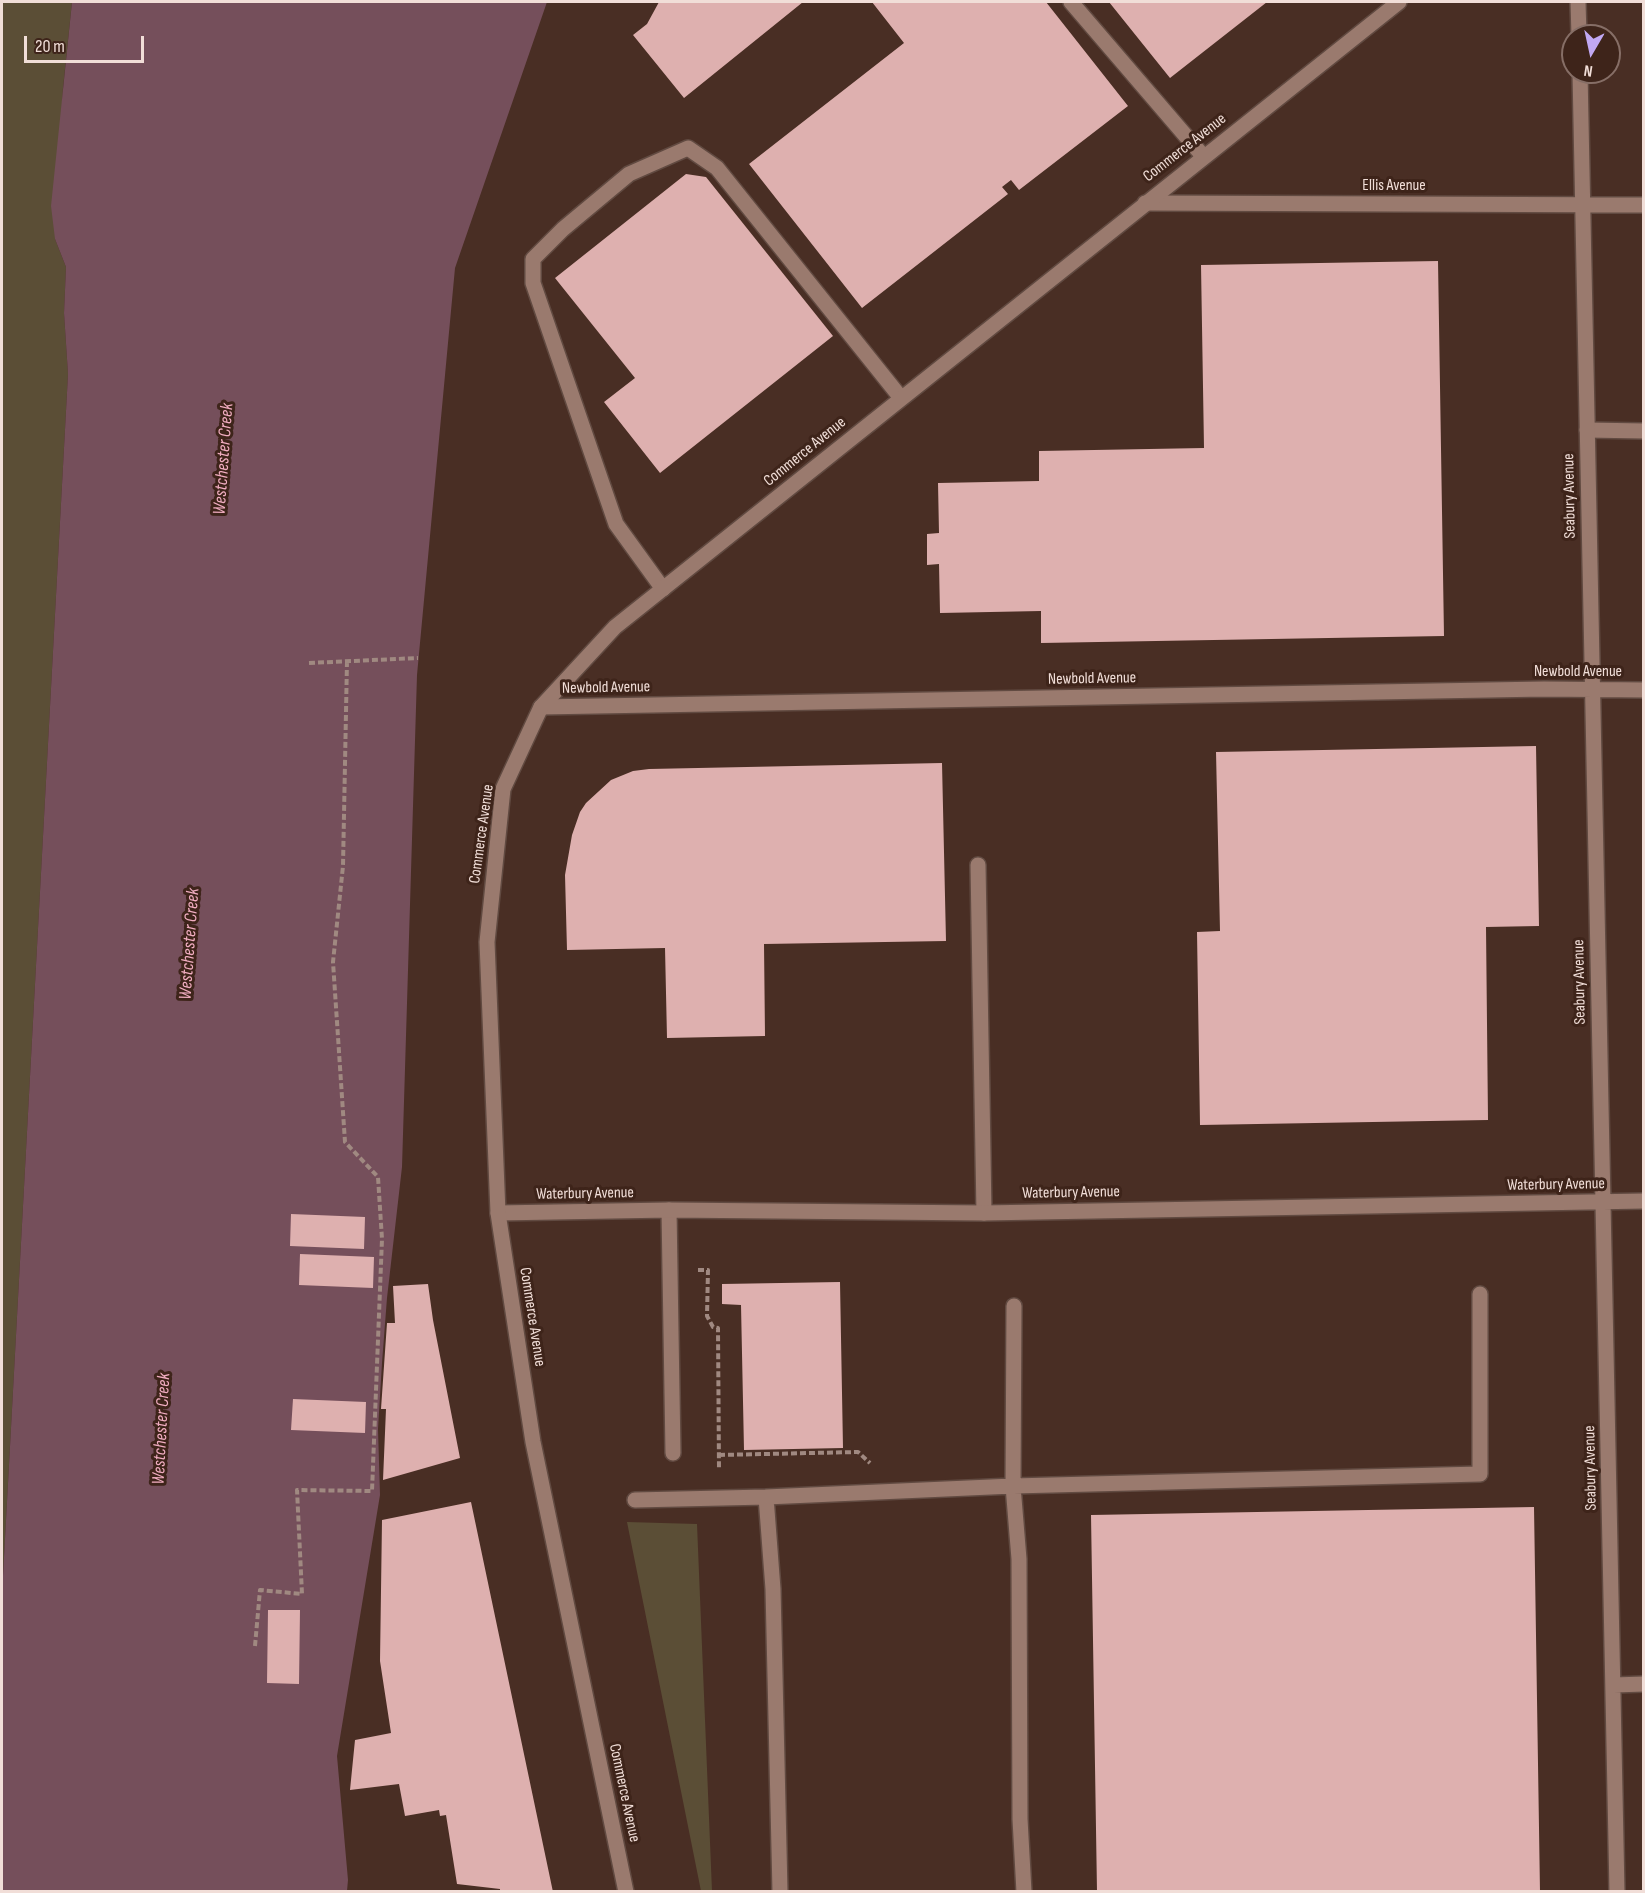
<!DOCTYPE html>
<style>
body{margin:0}
#map{position:relative;width:1645px;height:1893px;overflow:hidden;background:#492e24;font-family:"Sofia Sans Condensed",sans-serif}
canvas{display:block}
.frame{position:absolute;inset:0;border:3px solid #f1ded8;pointer-events:none}
.north{position:absolute;left:1561px;top:24px;width:60px;height:60px;box-sizing:border-box;background:#3e241a;border:2px solid #866e66;border-radius:50%;rotate:189deg;font-size:16px;font-weight:700;line-height:24px;text-align:center;color:#f1ded8}
.north::after{content:'';display:block;margin:auto;width:21px;height:27px;background:#c1a8f3;clip-path:polygon(50% 0,100% 100%,50% 72%,0 100%)}
.scale{position:absolute;left:24px;top:36px;width:120px;height:27px;box-sizing:border-box;border:3px solid #f1ded8;border-top:0;padding-left:8px;font-size:18px;line-height:21px;white-space:nowrap;color:#f1ded8;-webkit-text-stroke:4px #3e241a;paint-order:stroke}
</style>
<div id="map">
<canvas width="1645" height="1893"></canvas>
<div class="frame"></div>
<div class="north">N</div>
<div class="scale">20 m</div>
</div>
<script>
const ctx = document.querySelector('canvas').getContext('2d');
ctx.lineJoin = 'round';
function paint(path, color) { ctx.fillStyle = color; ctx.fill(path, 'evenodd'); }
function strokePath(path, color, width, dash) { ctx.strokeStyle = color; ctx.lineWidth = width; ctx.lineCap = dash ? 'butt' : 'round'; ctx.setLineDash(dash || []); ctx.stroke(path); }
function drawText(font, color, halo, rows, align = 'center') {
  ctx.font = font + ' "Sofia Sans Condensed",sans-serif'; ctx.lineWidth = 6; ctx.setLineDash([]); ctx.textBaseline = 'middle'; ctx.strokeStyle = halo; ctx.fillStyle = color; for (const [text, x, y, turn = 0] of rows) {
    ctx.save(); ctx.translate(x, y); ctx.rotate((+turn || 0) * Math.PI / 180); ctx.textAlign = isNaN(turn) ? turn : align; if (halo) ctx.strokeText(text, 0, 0); ctx.fillText(text, 0, 0); ctx.restore();
  }
}
const green = new Path2D(`
 M2 2H72L63 88 55 239 66 267 64 313 68 374 2 1594Z
 M627 1522 697 1524 712 1891H701Z`);
const water = new Path2D(`
 M72 2H547L455 268 417 675 402 1167 387 1298 382 1363 378 1429 380 1495 337 1756 348 1880 347 1891 2 1892V1594L68 374 64 313 66 267 55 239 51 206Z`);
const building = new Path2D(`
 M659 2H803L684 98 633 35 647 24Z
 M872 2H1046L1128 106 1019 190 1011 180 1002 187 1008 194 862 308 749 164 904 43Z
 M1109 2H1267L1170 78Z
 M686 174 706 177 833 336 660 473 604 402 635 378 555 278Z
 M1438 261 1444 636 1041 643V611L940 613 939 564 927 565V534L939 533 938 483 1039 481V451L1204 448 1201 265Z
 M1536 746 1539 926 1486 927 1488 1120 1200 1125 1197 932 1220 931 1216 752Z
 M942 763 946 941 764 944 765 1036 667 1038 665 948 567 950 565 875 572 835 580 812 586 803 611 780 633 771 649 769Z
 M291 1214 365 1217 364 1249 290 1246Z
 M300 1254 374 1257 373 1288 299 1285Z
 M840 1282 843 1448 744 1450 741 1305 722 1304V1284Z
 M428 1284 433 1320 460 1458 383 1480 386 1409H381L387 1323H395L393 1286Z
 M293 1399 366 1402 365 1433 291 1430Z
 M471 1502 553 1892H500V1889L457 1884 446 1815 440 1816 439 1810 405 1816 399 1784 350 1790 355 1740 391 1733 380 1661 382 1520Z
 M1534 1507 1540 1892H1097L1091 1515Z
 M268 1610H300L299 1684 267 1683Z`);
const path = new Path2D(`
 M309 663 418 658
 M698 1270H708L707 1316 713 1327 718 1328 719 1469
 M719 1455 858 1452 870 1463
 M255 1646 260 1590 302 1594 297 1490 372 1491 382 1239 378 1177 345 1142 333 962 343 866 347 661`);
const lane = new Path2D(`
 M1071 2 1203 156
 M1587 430 1644 431
 M663 589 616 524 533 283V259L563 229 629 174 688 148 717 168 901 398
 M978 865 984 1213
 M669 1210 673 1453
 M1014 1306 1013 1486 1019 1559 1020 1819 1024 1892
 M766 1497 1013 1486 1480 1474V1294
 M635 1500 766 1497 773 1589 780 1892`);
const street = new Path2D(`
 M1578 2 1579 36
 M1580 72 1617 1892
 M1145 203 1644 205
 M541 707 1544 689 1644 690
 M498 1213 669 1210 984 1213 1644 1201
 M1614 1685 1644 1684`);
const secondary = new Path2D(`
 M626 1892 533 1442 498 1213 487 942 503 789 541 707 615 627 1399 2`);
const streetNames = [
 ["Commerce Avenue",1185,148,-38],
 ["Ellis Avenue",1394,186],
 ["Commerce Avenue",805,452,-39],
 ["Seabury Avenue",1570,496,-91],
 ["Newbold Avenue",1578,672],
 ["Newbold Avenue",1092,679,-1],
 ["Newbold Avenue",606,688,-1],
 ["Commerce Avenue",482,834,-82],
 ["Seabury Avenue",1580,982,-91],
 ["Waterbury Avenue",1556,1185,-1],
 ["Waterbury Avenue",1071,1193,-1],
 ["Waterbury Avenue",585,1194,-1],
 ["Commerce Avenue",532,1317,81],
 ["Seabury Avenue",1591,1468,-91],
 ["Commerce Avenue",624,1793,78]
];
const waterNames = [
 ["Westchester Creek",224,459,-86],
 ["Westchester Creek",190,944,-86],
 ["Westchester Creek",162,1429,-87]
];
paint(green, '#5b4e36');
paint(water, '#754f5b');
paint(building, '#deb0af');
strokePath(lane, '#614a41', 18);
strokePath(street, '#614a41', 18);
strokePath(secondary, '#614a41', 18);
strokePath(path, '#a08981', 4, [6, 3]);
strokePath(lane, '#9a7a6e', 15);
strokePath(street, '#9a7a6e', 15);
strokePath(secondary, '#9a7a6e', 15);
drawText('16px', '#f1ded8', '#3e241a', streetNames);
drawText('italic 18px', '#f1adc1', '#3e241a', waterNames);
</script>
